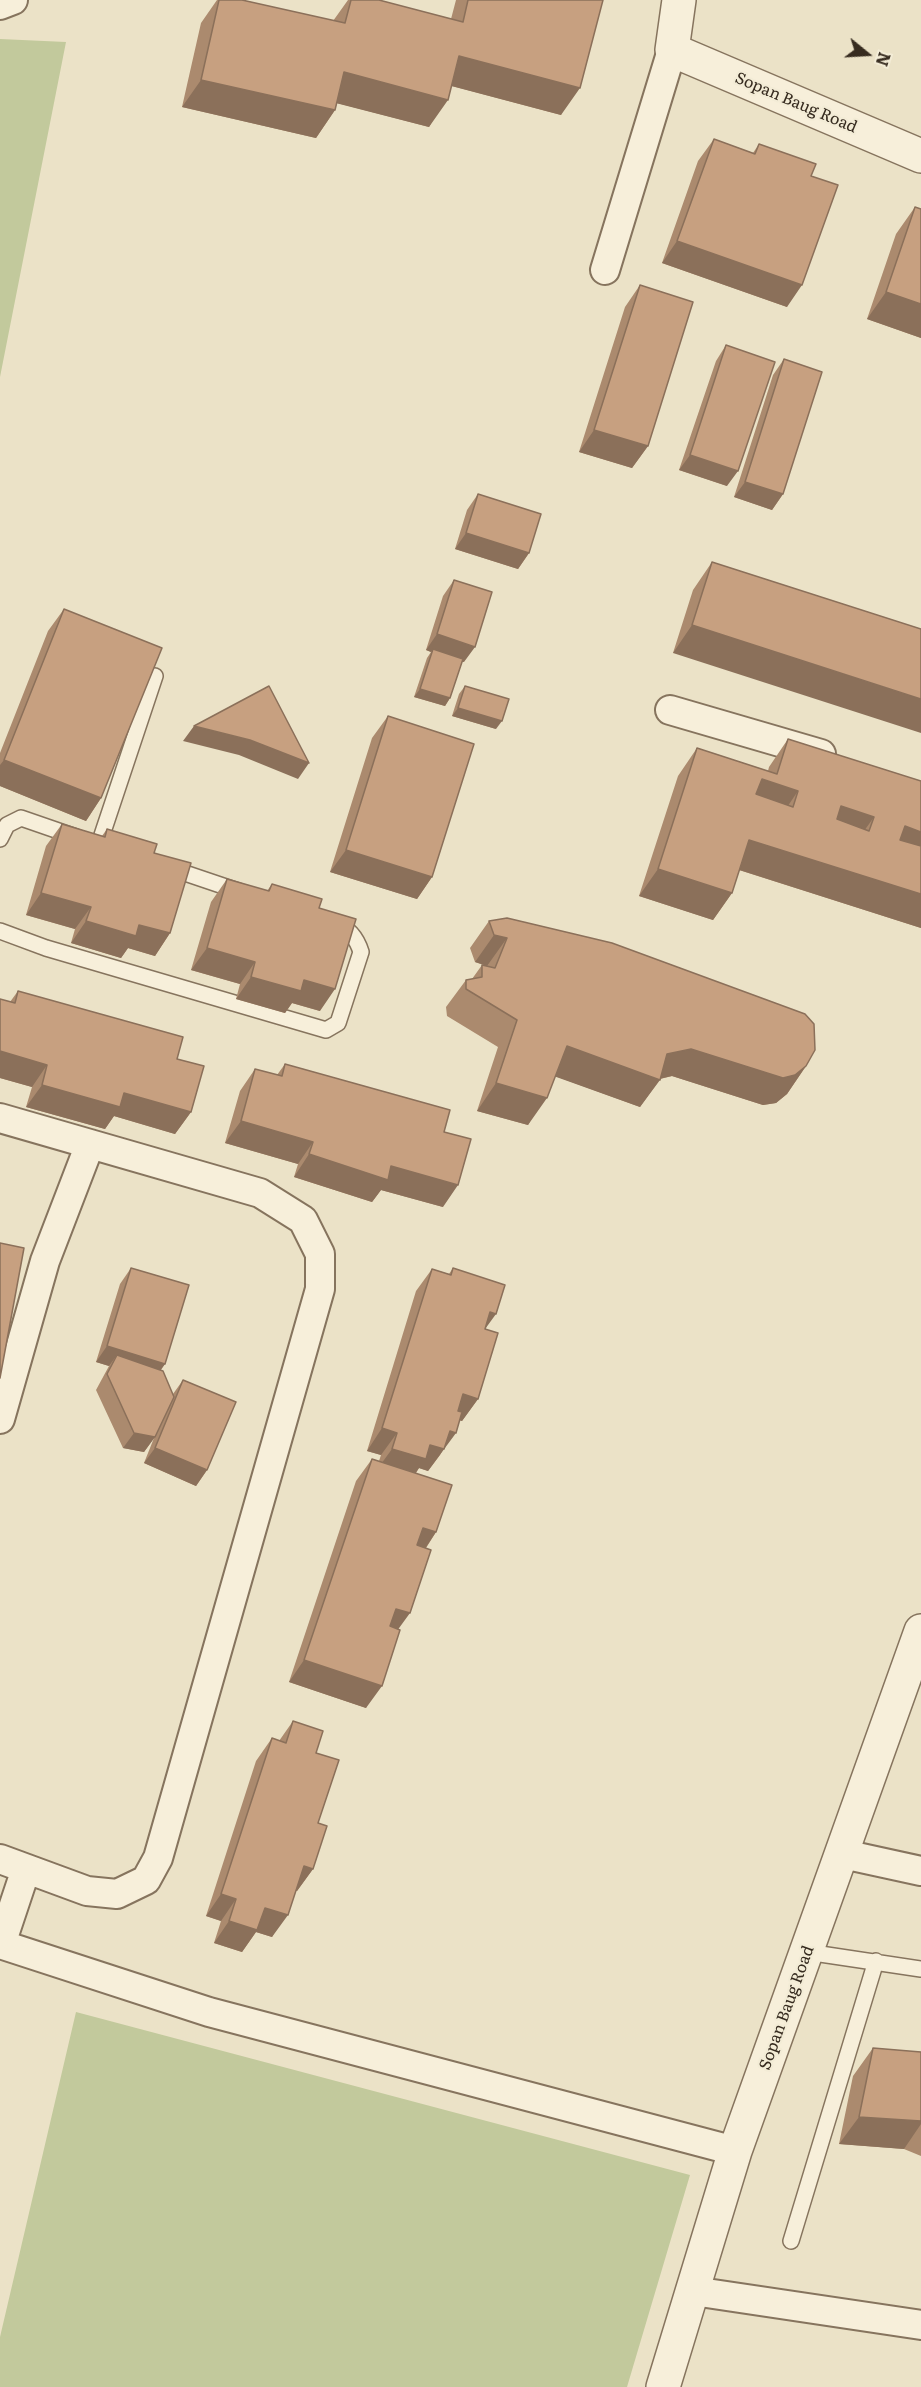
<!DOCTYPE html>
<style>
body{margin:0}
#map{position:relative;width:921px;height:2387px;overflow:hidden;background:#ebe2c7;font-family:Literata,serif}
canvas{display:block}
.north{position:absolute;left:837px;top:24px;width:60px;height:60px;-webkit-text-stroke:4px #f3ecd6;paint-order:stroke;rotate:108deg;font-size:16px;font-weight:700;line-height:24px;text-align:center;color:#372c20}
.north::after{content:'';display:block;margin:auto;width:21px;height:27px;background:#372c20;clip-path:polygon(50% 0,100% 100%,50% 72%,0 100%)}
</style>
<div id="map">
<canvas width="921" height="2387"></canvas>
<div class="north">N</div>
</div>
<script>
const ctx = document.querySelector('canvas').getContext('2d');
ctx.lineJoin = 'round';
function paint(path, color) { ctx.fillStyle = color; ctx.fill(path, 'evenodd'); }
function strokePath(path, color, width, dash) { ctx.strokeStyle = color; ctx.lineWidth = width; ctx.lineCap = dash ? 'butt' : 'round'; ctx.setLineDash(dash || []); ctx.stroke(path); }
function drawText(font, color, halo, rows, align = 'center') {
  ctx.font = font + ' Literata,serif'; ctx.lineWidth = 4.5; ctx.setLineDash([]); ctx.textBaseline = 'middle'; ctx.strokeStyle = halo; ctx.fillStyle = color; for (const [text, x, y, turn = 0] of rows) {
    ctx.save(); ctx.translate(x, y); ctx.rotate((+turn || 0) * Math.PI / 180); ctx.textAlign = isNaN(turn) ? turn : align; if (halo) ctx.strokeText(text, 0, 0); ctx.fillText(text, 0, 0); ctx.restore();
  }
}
const green = new Path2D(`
 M0 39 66 42 0 377Z
 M76 2012 690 2175 627 2387H0V2337Z`);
const service = new Path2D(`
 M0 839 7 825 21 818 76 837
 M99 844 155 676
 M170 868 241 892
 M0 931 46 948 326 1030 338 1023 361 952C357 939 349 928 335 923
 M807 1952 921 1969
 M791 2241 876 1961`);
const minor = new Path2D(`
 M0 5 13 0
 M605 270 672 50
 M670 710 821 754
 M0 1118 260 1193 303 1220 320 1254V1289L158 1858 146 1880 117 1894 87 1891 0 1859
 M0 1419 45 1261 90 1144
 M843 1854 921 1871
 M0 1944 209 2012 735 2151
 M1 1944 26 1869
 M693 2291 921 2325`);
const tertiary = new Path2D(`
 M679 0 672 50 921 156
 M663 2387 735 2151 921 1631`);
const wall = new Path2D(`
 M217 0H242L333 21 348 0H379L451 19 456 0H603L561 115 452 86 429 127 337 103 335 110 316 138 182 107 201 23Z
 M714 139 753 153 759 144 811 176 787 307 662 263 698 161Z
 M915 207 921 338 867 319 896 234Z
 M640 285 648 446 632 468 579 452 625 307Z
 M726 345 727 486 679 470 716 361Z
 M784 359 783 494 772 510 734 497 773 375Z
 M478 494 529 553 518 569 455 549 467 510Z
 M712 562 921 629 673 653 693 590Z
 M454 580 464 662H462L450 698 445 706 414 697 427 658 431 652 426 650 443 596Z
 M64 609 101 798 86 821 0 786V753L48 631Z
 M465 686 496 729 452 716 459 694Z
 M388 716 432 877 417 899 330 872 372 738Z
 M788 739 921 781V928L739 870 732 893 713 920 639 896 678 776 697 748 768 771 769 767Z
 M62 824 102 836 107 829 154 853 170 933 155 956 128 948 121 958 71 943 75 929 26 915 46 846Z
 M227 879 267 891 272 884 319 908 320 1011 292 1003 285 1013 236 999 240 984 191 970 211 902Z
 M489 921 806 1066 787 1094 776 1103 763 1105 672 1076 660 1079 640 1107 555 1076 528 1125 477 1111 498 1047 447 1016 446 1007 466 980 472 979 482 965 487 966 475 962 470 948Z
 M18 991 177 1059 191 1112 175 1134 114 1116 105 1129 26 1107 32 1087 0 1078V999L10 1002Z
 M285 1064 444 1132 443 1207 381 1190 372 1202 294 1177 298 1164 225 1143 240 1091 255 1069 277 1075Z
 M131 1268 165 1364 160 1370 173 1394 183 1380 207 1470 196 1486 144 1463 154 1438 144 1452 123 1448 96 1390 109 1366 96 1362 120 1284Z
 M453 1268 485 1329 478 1399 462 1421 460 1420 440 1455 428 1471 419 1468 416 1473 436 1532 426 1548 398 1629 366 1708 289 1682 356 1481 372 1459 379 1461 381 1455 367 1451 416 1291 432 1269 449 1274Z
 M293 1721 316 1753 318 1823 313 1869 297 1891H296L272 1937 256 1932 242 1952 214 1943 221 1921 206 1916 256 1761 272 1738 279 1741Z
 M873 2048 921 2052V2156L904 2149 839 2144 853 2076Z`);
const shadedWall = new Path2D(`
 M459 56 580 88 561 115 440 83Z
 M344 72 448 100 429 127 324 100Z
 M201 80 335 110 316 138 182 107Z
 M677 241 802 285 787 307 662 263Z
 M886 292 921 304V338L867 319Z
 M594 430 648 446 632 468 579 452Z
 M690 455 738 471 727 486 679 470Z
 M745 482 783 494 772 510 734 497Z
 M466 533 529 553 518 569 455 549Z
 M692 625 921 699V733L673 653Z
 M437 634 475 647 464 662 432 652 433 649 431 652 426 650Z
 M420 689 450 698 445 706 414 697Z
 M458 708 502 721 496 729 452 716Z
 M194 726 250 740 309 763 298 779 239 755 183 741Z
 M4 760 101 798 86 821 0 786V765Z
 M762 779 798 791 779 819 743 806Z
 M841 806 874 817 854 845 822 833Z
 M905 826 921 832V855L885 854Z
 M749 840 921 894V928L730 867Z
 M346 850 432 877 417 899 330 872Z
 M658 869 732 893 713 920 639 896Z
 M41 893 91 907 75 929 26 915Z
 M86 921 139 925 170 933 155 956 128 948 121 958 71 943Z
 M494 935 507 938 487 966 475 962Z
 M207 948 255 962 240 984 191 970Z
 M251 977 304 980 335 989 320 1011 292 1003 285 1013 236 999Z
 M567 1046 667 1054 691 1049 806 1066 787 1094 776 1103 763 1105 672 1076 659 1079 660 1080 640 1107 548 1074Z
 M0 1051 47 1065 32 1087 0 1078Z
 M496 1083 547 1098 528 1125 477 1111Z
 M42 1085 124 1093 191 1112 175 1134 114 1116 105 1129 26 1107Z
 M241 1121 313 1142 298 1164 225 1143Z
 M309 1154 391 1166 458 1185 443 1207 381 1190 372 1202 294 1177Z
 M490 1312 496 1314 480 1336Z
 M107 1346 165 1364 154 1380 117 1355 109 1366 96 1362Z
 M463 1394 478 1399 462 1421 447 1417Z
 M382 1428 397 1433 381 1455 367 1451Z
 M450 1431 456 1433 428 1471 419 1468 410 1481 376 1471 392 1449 430 1445Z
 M134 1433 155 1437 144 1452 123 1448Z
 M155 1448 207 1470 196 1486 144 1463Z
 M423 1528 436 1532 421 1555 407 1550Z
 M396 1609 410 1613 394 1635 381 1631Z
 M304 1660 382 1686 366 1708 289 1682Z
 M304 1866 313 1869 297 1891 288 1888Z
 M221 1894 236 1899 221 1921 206 1916Z
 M265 1908 288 1915 272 1937 256 1932 242 1952 214 1943 229 1921Z
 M859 2117 921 2121V2124L904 2149 839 2144Z`);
const building = new Path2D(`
 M219 0H242L345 23 351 0H379L463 22 468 0H603L580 88 459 56 448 100 344 72 335 110 201 80Z
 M714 139 755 154 759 144 816 164 811 176 838 185 802 285 677 241Z
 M915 207 921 209V304L886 292Z
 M640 285 693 302 648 446 594 430Z
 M726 345 775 362 738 471 690 455Z
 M784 359 822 372 783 494 745 482Z
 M478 494 541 514 529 553 466 533Z
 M712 562 921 629V699L692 625Z
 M454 580 492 592 475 647 437 634Z
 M64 609 162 648 101 798 4 760Z
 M433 649 463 659 450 698 420 689Z
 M269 686 309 763 250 740 194 726Z
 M465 686 509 699 502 721 458 708Z
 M388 716 474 744 432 877 346 850Z
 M788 739 921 781V832L905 826 900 840 921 846V894L749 840 732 893 658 869 697 748 777 774ZM762 779 798 791 793 807 756 794ZM841 806 874 817 869 831 837 819Z
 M62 824 105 837 107 829 157 844 154 853 191 863 170 933 139 925 136 936 86 921 91 907 41 893Z
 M227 879 269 891 272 884 322 899 319 908 356 919 335 989 304 980 301 991 251 977 255 962 207 948Z
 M507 918 612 943 805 1014 814 1024 815 1050 806 1066 795 1075 783 1078 691 1049 667 1054 660 1080 567 1046 547 1098 496 1083 517 1020 466 989V980L482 977V965L495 968 507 938 494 935 489 921Z
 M18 991 183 1037 177 1059 204 1066 191 1112 124 1093 120 1107 42 1085 47 1065 0 1051V999L15 1003Z
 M285 1064 450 1110 444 1132 471 1139 458 1185 391 1166 388 1180 309 1154 313 1142 241 1121 255 1069 282 1076Z
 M0 1243 24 1248 0 1378Z
 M131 1268 189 1285 165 1364 107 1346Z
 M453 1268 505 1285 496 1314 490 1312 485 1329 498 1333 478 1399 463 1394 458 1411 462 1412 456 1433 450 1431 444 1449 430 1445 426 1459 392 1449 397 1433 382 1428 432 1269 451 1275Z
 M117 1355 163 1371 174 1397 155 1437 134 1433 107 1374Z
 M183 1380 236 1402 207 1470 155 1448Z
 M372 1459 452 1485 436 1532 423 1528 417 1545 431 1550 410 1613 396 1609 390 1626 400 1630 382 1686 304 1660Z
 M293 1721 323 1731 316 1753 339 1760 318 1823 327 1826 313 1869 304 1866 288 1915 265 1908 257 1930 229 1921 236 1899 221 1894 272 1738 286 1743Z
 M873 2048 921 2052V2121L859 2117Z`);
const streetNames = [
 ["Sopan Baug Road",796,103,23],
 ["Sopan Baug Road",787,2008,-70]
];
paint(green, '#c2c99c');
strokePath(service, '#86745e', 18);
strokePath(minor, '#86745e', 32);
strokePath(tertiary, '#86745e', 36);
strokePath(service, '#f7efda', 15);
strokePath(minor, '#f7efda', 28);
strokePath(tertiary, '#f7efda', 33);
paint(wall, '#ab8a6e');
paint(shadedWall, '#8b705a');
paint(building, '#c7a080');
strokePath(building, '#8b705a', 1.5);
drawText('16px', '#372c20', '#f3ecd6', streetNames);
</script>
